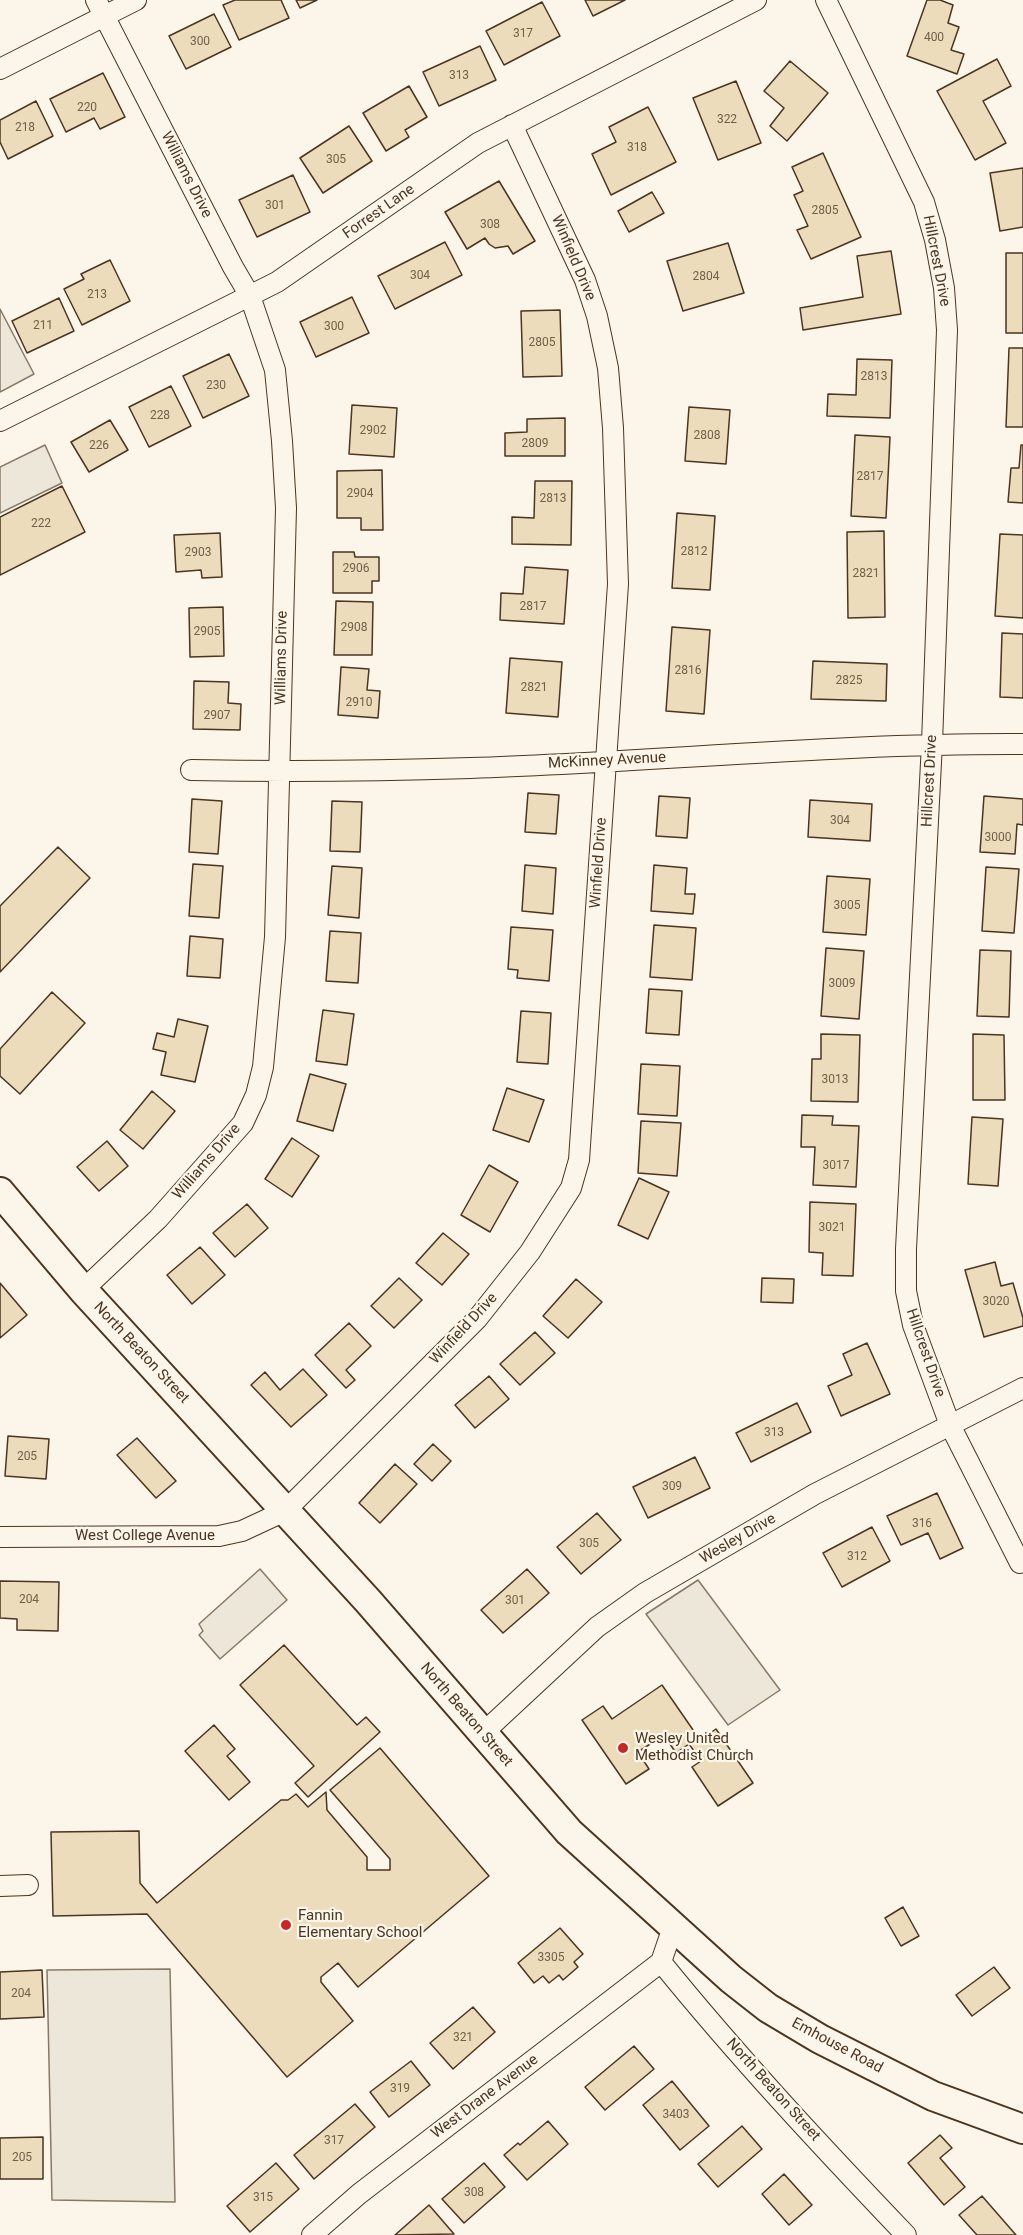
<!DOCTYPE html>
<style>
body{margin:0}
canvas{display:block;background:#fbf6e9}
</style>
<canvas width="1023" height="2235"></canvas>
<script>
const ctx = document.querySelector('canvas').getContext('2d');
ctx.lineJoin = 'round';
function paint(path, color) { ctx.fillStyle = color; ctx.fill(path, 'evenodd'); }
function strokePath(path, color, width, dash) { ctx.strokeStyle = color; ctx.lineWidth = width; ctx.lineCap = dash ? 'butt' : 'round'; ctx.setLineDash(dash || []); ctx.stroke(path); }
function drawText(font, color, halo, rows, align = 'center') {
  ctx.font = font + ' Roboto,sans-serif'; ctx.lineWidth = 4.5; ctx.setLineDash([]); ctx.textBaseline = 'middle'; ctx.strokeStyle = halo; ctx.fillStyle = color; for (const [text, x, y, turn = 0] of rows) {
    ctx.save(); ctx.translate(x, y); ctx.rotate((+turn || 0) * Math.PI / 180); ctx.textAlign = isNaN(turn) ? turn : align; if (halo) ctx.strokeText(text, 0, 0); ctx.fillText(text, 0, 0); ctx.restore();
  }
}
const parking = new Path2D(`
 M0 309 34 374 0 392Z
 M45 445 62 483 0 513V467Z
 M260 1569 287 1600 220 1659 199 1635 203 1631 199 1624Z
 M698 1580 780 1690 728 1725 646 1614Z
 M170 1969 175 2202 52 2200 47 1970Z`);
const building = new Path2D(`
 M235 0H281L289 18 239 40 223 5Z
 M296 0H317L300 8Z
 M585 0H625L593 16Z
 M927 0H940L953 5 948 23 959 27 951 50 964 54 957 74 907 56Z
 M542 2 560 36 504 65 486 31Z
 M214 14 231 47 186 69 169 36Z
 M480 46 496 80 439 106 423 72Z
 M997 59 1011 86 983 101 1006 143 975 160 937 91Z
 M790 61 828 93 787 141 770 126 784 108 764 91Z
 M103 73 125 117 100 129 94 118 66 132 50 99Z
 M736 81 761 143 718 160 693 98Z
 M409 86 427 117 405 130 409 137 386 151 363 113Z
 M36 101 53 136 8 159 0 142V120Z
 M648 107 676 162 611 195 592 154 616 142 609 127Z
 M349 126 372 161 323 193 300 158Z
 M823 153 861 237 811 259 797 230 808 226 794 195 803 191 792 167Z
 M1023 168V227L1000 231 990 173Z
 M293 175 310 212 257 237 239 200Z
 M499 181 535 241 513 254 508 246 495 248 489 244 485 238 467 249 445 212Z
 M652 192 664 213 629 232 618 211Z
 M445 242 462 275 395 309 378 276Z
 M728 243 744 293 683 311 667 261Z
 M891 251 901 314 803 330 800 308 863 297 857 256Z
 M1006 253H1023V333H1006Z
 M110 260 130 301 82 325 64 289 84 279 81 274Z
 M352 297 369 333 316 357 300 322Z
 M59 298 74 331 27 353 12 321Z
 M560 310 562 376 523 377 521 311Z
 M1009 348H1023V427H1006Z
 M229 354 249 396 203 418 183 376Z
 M857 359 892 360 890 418 827 416 828 394 856 395Z
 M171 386 191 426 149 447 129 407Z
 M352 405 397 408 394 457 349 454Z
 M689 407 730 410 726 464 685 461Z
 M565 418V456H505V433L527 432V419Z
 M110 420 128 450 89 472 71 442Z
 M855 435 890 437 886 518 851 516Z
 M1021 445H1023V503L1008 502 1011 468H1019Z
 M382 470 383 530H361V518H337V471Z
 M535 481H572L571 545 512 544V517L534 518Z
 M62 486 85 532 0 575V517Z
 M677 513 715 516 710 590 672 588Z
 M884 531 885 617 848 618 847 532Z
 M220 533 222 577 202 578 201 570 176 572 174 535Z
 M1000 534 1023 535V618L995 616Z
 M333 552H354L355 557H379V581H372V593H333Z
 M525 567 568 570 564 624 500 620 501 593 523 594Z
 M336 601 373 602 372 655H334Z
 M223 607 224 656 190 657 189 608Z
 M672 627 710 630 704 714 666 711Z
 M1002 633 1023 634V698L1000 697Z
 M510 658 562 662 558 717 506 713Z
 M813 661 887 664 886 701 811 699Z
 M341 667 369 669 367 690 380 691 378 718 338 715Z
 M194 681 229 682 228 703 241 704 240 730 193 729Z
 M528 793 559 795 556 834 525 832Z
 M659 796 690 798 687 838 656 836Z
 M984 796 1023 799V825L1017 824 1015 854 980 852Z
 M192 799 222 801 218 854 189 852Z
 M810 800 872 804 870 841 808 837Z
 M332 801 362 802 360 852 330 851Z
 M58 847 90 878 0 972V906Z
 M193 864 223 866 219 918 189 916Z
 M525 865 556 868 553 914 522 911Z
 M654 865 687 868 685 894H695L693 914 651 911Z
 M332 866 362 868 359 918 328 915Z
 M986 867 1019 869 1014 933 982 931Z
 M827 876 870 879 866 935 823 932Z
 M654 925 696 928 692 980 650 977Z
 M511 927 553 930 549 981 517 978 518 970 508 969Z
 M330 931 361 933 358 983 326 981Z
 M190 936 223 939 220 978 187 976Z
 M826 948 864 951 859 1019 821 1016Z
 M980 950 1011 951 1009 1017 977 1016Z
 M649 989 682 991 679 1035 646 1033Z
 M52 992 85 1023 20 1094 0 1076V1049Z
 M323 1010 354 1014 347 1065 316 1061Z
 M521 1011 551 1013 548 1064 517 1062Z
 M178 1019 208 1026 195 1082 161 1075 166 1052 153 1049 157 1033 174 1037Z
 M821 1034 860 1035 858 1102 811 1101 812 1059H821Z
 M973 1034 1004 1035 1005 1100H973Z
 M641 1064 680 1066 677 1116 638 1114Z
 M310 1074 346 1084 333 1131 297 1121Z
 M507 1088 544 1100 529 1142 493 1130Z
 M152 1091 175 1111 143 1149 120 1130Z
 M802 1115 833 1116 832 1125 859 1126 856 1187 813 1185 815 1147H801Z
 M972 1117 1003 1119 998 1186 968 1184Z
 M641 1121 681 1123 677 1176 638 1173Z
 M292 1138 319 1156 292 1197 265 1179Z
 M107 1141 128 1166 99 1191 77 1167Z
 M489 1165 518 1182 490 1232 461 1215Z
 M639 1178 669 1192 648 1239 618 1225Z
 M810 1202 856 1204 853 1276 822 1275 823 1253 809 1252Z
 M247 1204 268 1228 235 1257 213 1233Z
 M443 1233 469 1254 442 1285 416 1263Z
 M200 1247 225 1275 192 1304 167 1275Z
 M995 1262 1001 1286 1013 1283 1023 1318V1326L984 1337 965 1270Z
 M399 1278 422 1300 394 1328 371 1306Z
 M762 1278 794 1279 793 1303 761 1302Z
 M576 1279 602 1302 568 1338 543 1316Z
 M0 1283 27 1315 0 1338Z
 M349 1323 371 1346 346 1370 355 1380 346 1388 315 1355Z
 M535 1332 555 1353 520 1385 500 1364Z
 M867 1343 890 1394 841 1416 828 1386 852 1375 843 1354Z
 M303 1369 327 1395 291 1427 251 1385 265 1372 280 1390Z
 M489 1376 509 1399 475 1428 455 1405Z
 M797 1403 811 1432 751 1462 736 1433Z
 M8 1436 49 1439 46 1479 5 1476Z
 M137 1438 176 1481 156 1498 117 1455Z
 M433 1444 451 1461 432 1481 414 1464Z
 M695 1457 710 1488 648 1518 633 1487Z
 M395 1464 417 1484 380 1523 359 1503Z
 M937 1493 963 1548 940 1559 928 1533 901 1545 887 1516Z
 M597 1513 621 1540 581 1574 557 1547Z
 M872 1527 890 1561 842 1587 823 1553Z
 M527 1569 549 1593 503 1633 481 1610Z
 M0 1581 59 1582 58 1631 17 1630V1619L0 1618Z
 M284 1645 357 1725 366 1717 380 1732 308 1797 295 1783 314 1766 240 1685Z
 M662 1685 700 1740 716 1729 753 1783 718 1806 692 1767 701 1761 689 1744 676 1753 664 1735 638 1752 649 1769 626 1784 582 1720 603 1706 612 1719Z
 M214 1725 235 1749 227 1756 250 1782 229 1800 185 1751Z
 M380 1748 489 1876 358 1987 338 1963 321 1977V1982L353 2021 287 2077 147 1914 53 1916 51 1832 139 1831 140 1883 157 1903 281 1800H288L296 1794 308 1807 326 1792 327 1810 367 1857V1870H390V1859L330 1790Z
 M903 1907 919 1936 901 1946 885 1918Z
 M560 1928 583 1954 574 1962 578 1967 563 1980 559 1975 549 1983 543 1976 534 1983 518 1963Z
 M994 1967 1010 1988 972 2016 956 1995Z
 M42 1970 44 2017 0 2019V1972Z
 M473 2007 495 2032 453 2069 430 2043Z
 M634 2046 654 2069 605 2110 585 2087Z
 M411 2061 430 2085 389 2117 370 2092Z
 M672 2081 709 2126 680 2150 643 2105Z
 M355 2104 375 2127 314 2179 294 2155Z
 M548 2121 568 2144 527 2180 504 2155 518 2143 520 2145Z
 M742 2126 762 2149 718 2187 698 2164Z
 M940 2135 952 2148 940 2158 965 2187 944 2205 908 2163Z
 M43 2137V2179H0V2138Z
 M276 2163 299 2189 250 2232 227 2206Z
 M484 2163 505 2187 464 2223 442 2199Z
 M784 2174 812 2205 789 2225 762 2194Z
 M982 2196 1016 2235H977L959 2215Z
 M429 2205 454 2234 395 2235Z`);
const minor = new Path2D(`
 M826 0 924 202 935 240 944 288 947 330 932 743 906 1249V1291L913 1325 950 1425 1020 1563
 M0 69 136 0
 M0 421 277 282 478 143 756 0
 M191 770C284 772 378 771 471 768 655 762 839 743 1023 744
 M83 1290 158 1219 243 1123 256 1095 263 1067 275 937 286 508 282 441 275 370 250 296 233 267 96 0
 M0 1537 219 1536 242 1531 285 1511 477 1319 530 1252 571 1188 579 1160 618 584 613 428 608 368 597 316 585 280 512 125
 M482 1734 597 1627 645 1593 815 1494 1023 1388
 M0 1886 28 1885
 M673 1927 661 1962C738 2057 822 2147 906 2235
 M312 2235 359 2194 661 1962`);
const secondary = new Path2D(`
 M0 1192 83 1290 368 1601 569 1832 731 1979 768 2008 820 2039 933 2096 1023 2129`);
const markers = [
 [623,1748,6,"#c62828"],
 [286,1925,6,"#c62828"]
];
const numberNames = [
 ["317",523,34],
 ["400",934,38],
 ["300",200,42],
 ["313",459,76],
 ["220",87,108],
 ["322",727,120],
 ["218",25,128],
 ["318",637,148],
 ["305",336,160],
 ["301",275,206],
 ["2805",825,211],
 ["308",490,225],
 ["304",420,276],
 ["2804",706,277],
 ["213",97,295],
 ["211",43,326],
 ["300",334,327],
 ["2805",542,343],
 ["2813",874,377],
 ["230",216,386],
 ["228",160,416],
 ["2902",373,431],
 ["2808",707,436],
 ["2809",535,444],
 ["226",99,446],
 ["2817",870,477],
 ["2904",360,494],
 ["2813",553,499],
 ["222",41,524],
 ["2812",694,552],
 ["2903",198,553],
 ["2906",356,569],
 ["2821",866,574],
 ["2817",533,607],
 ["2908",354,628],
 ["2905",207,632],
 ["2816",688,671],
 ["2825",849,681],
 ["2821",534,688],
 ["2910",359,703],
 ["2907",217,716],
 ["304",840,821],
 ["3000",998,838],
 ["3005",847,906],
 ["3009",842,984],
 ["3013",835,1080],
 ["3017",836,1166],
 ["3021",832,1228],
 ["3020",996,1302],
 ["313",774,1433],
 ["205",27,1457],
 ["309",672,1487],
 ["316",922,1524],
 ["305",589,1544],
 ["312",857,1557],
 ["204",29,1600],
 ["301",515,1601],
 ["3305",551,1958],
 ["204",21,1994],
 ["321",463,2038],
 ["319",400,2089],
 ["3403",676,2115],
 ["317",334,2141],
 ["205",22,2158],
 ["308",474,2193],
 ["315",263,2198]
];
const streetNames = [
 ["Williams Drive",186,175,63],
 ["Forrest Lane",379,212,-35],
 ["Winfield Drive",573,258,67],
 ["Hillcrest Drive",936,261,79],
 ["Williams Drive",282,658,-89],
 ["McKinney Avenue",607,761,-3],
 ["Hillcrest Drive",930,781,-87],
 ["Winfield Drive",599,863,-86],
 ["Williams Drive",207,1162,-49],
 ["Winfield Drive",464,1329,-47],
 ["North Beaton Street",141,1353,47],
 ["Hillcrest Drive",925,1353,71],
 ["West College Avenue",145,1536],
 ["Wesley Drive",738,1539,-30],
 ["North Beaton Street",466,1715,49],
 ["Emhouse Road",837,2046,28],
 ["North Beaton Street",773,2090,48],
 ["West Drane Avenue",485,2097,-37]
];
const poiNames = [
 ["Wesley United",635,1739],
 ["Methodist Church",635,1756],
 ["Fannin",298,1916],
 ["Elementary School",298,1933]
];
paint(parking, '#ede7d9');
strokePath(parking, '#887966', 1.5);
paint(building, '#ecdcbc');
strokePath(building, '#4a3520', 1.5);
strokePath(minor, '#4a3520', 22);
strokePath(secondary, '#4a3520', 32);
strokePath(minor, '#fbf6e9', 20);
strokePath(secondary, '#fbf6e9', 28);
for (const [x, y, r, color] of markers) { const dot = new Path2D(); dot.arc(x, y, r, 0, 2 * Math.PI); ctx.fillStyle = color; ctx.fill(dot); strokePath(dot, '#fbf6e9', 2); }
drawText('12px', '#725f47', null, numberNames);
drawText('15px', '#4a3520', '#fbf6e9', streetNames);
drawText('15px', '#4a3520', '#fbf6e9', poiNames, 'left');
</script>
